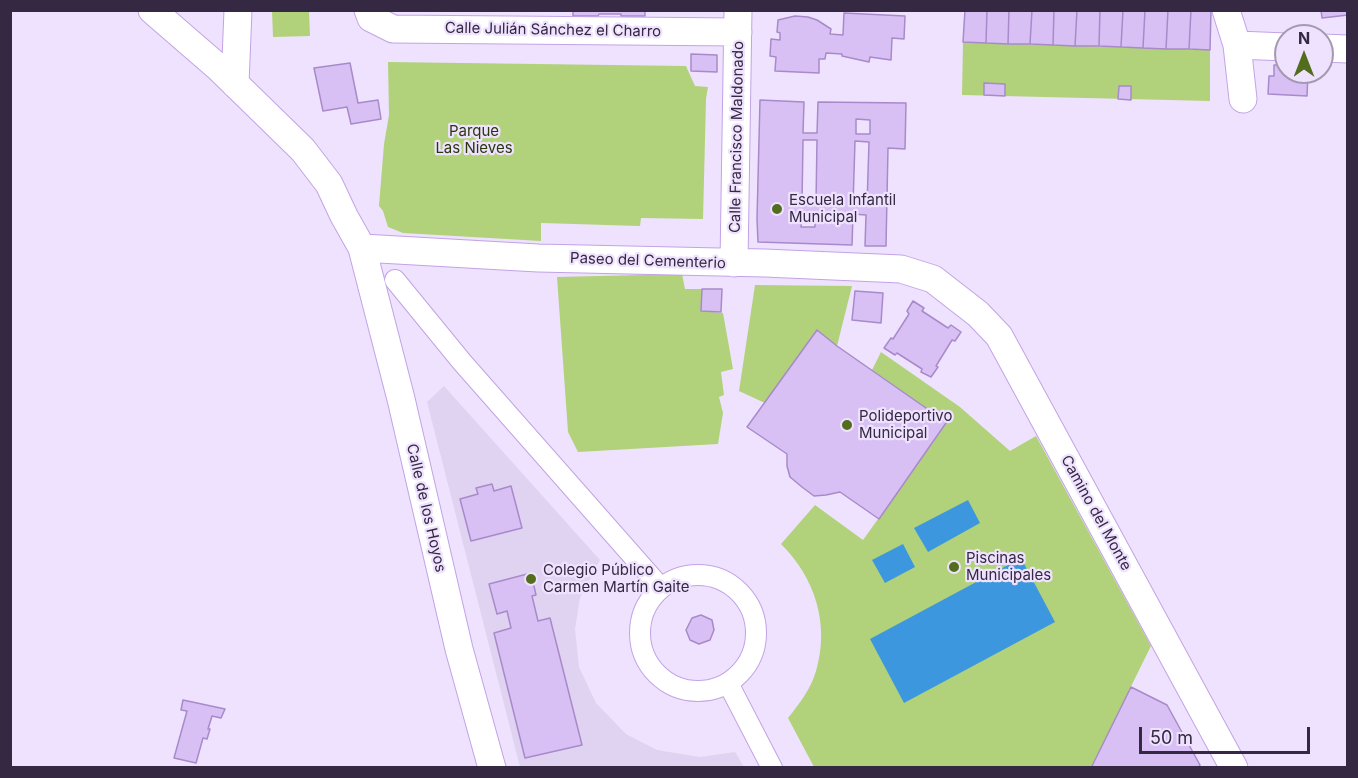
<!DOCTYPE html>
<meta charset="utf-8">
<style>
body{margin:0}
#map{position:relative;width:1358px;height:778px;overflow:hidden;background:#efe2fe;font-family:Inter,sans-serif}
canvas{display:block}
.frame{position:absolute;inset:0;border:12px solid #342842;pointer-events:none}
.north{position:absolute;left:1274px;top:24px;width:60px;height:60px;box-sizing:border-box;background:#efe2fe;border:2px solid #a498b3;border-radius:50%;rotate:0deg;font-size:16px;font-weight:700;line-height:24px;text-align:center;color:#342842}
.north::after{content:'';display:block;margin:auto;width:21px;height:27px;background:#536d1f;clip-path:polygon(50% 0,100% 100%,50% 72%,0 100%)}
.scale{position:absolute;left:1139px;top:727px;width:171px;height:27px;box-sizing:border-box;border:3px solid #342842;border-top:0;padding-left:8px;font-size:18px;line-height:21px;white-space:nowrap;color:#342842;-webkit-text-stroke:4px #efe2fe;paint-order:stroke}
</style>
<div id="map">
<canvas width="1358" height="778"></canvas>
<div class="frame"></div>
<div class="north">N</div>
<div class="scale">50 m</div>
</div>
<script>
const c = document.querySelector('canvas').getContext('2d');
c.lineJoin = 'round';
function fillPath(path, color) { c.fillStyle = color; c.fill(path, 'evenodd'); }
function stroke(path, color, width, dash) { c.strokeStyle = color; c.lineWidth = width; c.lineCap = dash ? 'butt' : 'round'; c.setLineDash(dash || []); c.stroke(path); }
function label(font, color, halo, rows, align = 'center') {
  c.font = font + ' Inter,sans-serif'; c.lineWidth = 4.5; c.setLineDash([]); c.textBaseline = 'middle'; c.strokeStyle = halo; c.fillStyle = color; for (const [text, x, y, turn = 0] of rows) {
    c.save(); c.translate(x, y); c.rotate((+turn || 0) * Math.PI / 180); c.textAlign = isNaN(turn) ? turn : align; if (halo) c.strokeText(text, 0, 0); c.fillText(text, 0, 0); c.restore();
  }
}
const built = new Path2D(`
 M444 386 600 560 580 598 575 629 579 667 596 703 626 734 657 750 700 757 735 752 744 767H520L427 402Z`);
const green = new Path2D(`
 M272 11H309L310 36 273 37Z
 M963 42 1210 50V101L962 95Z
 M388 62 686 66 695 86 708 87 706 99 703 219 641 218 640 226 541 223V241L403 233 388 227 383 211 379 206 384 144 389 115Z
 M682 274 685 289H702L701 311 723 313 733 369 721 372 724 395 719 397 723 413 718 444 578 452 568 432 557 277Z
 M755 285 852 286 837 346 817 330 765 403 739 391Z
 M881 352 960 407 1010 451 1036 436 1151 646 1091 767H814L788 718C799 704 811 689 816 671 830 624 815 578 781 544L815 505 863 540 946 424V422L872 370Z`);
const water = new Path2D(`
 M968 500 980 523 928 552 914 528Z
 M903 544 915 567 885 583 872 560Z
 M1021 558 1055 622 904 703 870 639Z`);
const building = new Path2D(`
 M573 10H645V16H621V14H599L598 16H573Z
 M965 10H987L986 43 963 42Z
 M987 10H1009L1008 44 986 43Z
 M1009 10H1032L1030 44H1008Z
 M1032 10H1054L1053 45 1030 44Z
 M1054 10H1077L1075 46 1053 45Z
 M1077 10H1100L1099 46H1075Z
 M1100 10H1123L1121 47 1099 46Z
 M1123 10H1145L1143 48 1121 47Z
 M1145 10H1168L1166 49 1143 48Z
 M1168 10H1191L1189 49H1166Z
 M1191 10H1211L1210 50 1189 49Z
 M1321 10H1348V15L1322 18Z
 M844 13 905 16 904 39 892 38 891 60 870 57 869 62 842 56V54L826 53 825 59H819V73L775 71 776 57 770 56 771 39 780 40V33L777 32 778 20 795 16 808 17 817 20 831 29 830 34 843 35Z
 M691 54 717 55V72L691 71Z
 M350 63 358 103 378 100 381 119 351 124 347 107 323 111 314 68Z
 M1274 65H1286V72H1308L1307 96 1268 94 1269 76H1274Z
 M984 83 1005 84V96L984 95Z
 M1119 86H1131V100L1118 99Z
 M760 100 804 102 803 133H817L818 102 906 103 905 149 888 148 886 246H865L866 215 853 214 852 245 758 242 757 219ZM856 119 870 120V134H856ZM803 140H817L816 203H802ZM855 141 869 142 867 205H853ZM802 213 815 214V227H801Z
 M702 289H722L721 312 701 311Z
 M855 291 883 293 881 323 852 320Z
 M913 301 924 308 922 311 948 328 951 325 961 332 955 341 952 340 936 366 938 367 931 377 921 372 922 369 897 353 895 355 884 348 891 338 893 339 909 314 907 311Z
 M817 330 837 346 946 422V423L879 519 840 492 826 495 814 496 802 487 790 477 787 466V454L747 427Z
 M492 484 494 491 511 486 522 528 471 541 460 499 478 494 476 488Z
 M531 573 536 595 532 596 538 621 550 618 582 745 525 758 494 633 511 628 507 611 497 614 489 584Z
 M701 615 712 620 714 630 710 640 699 644 690 640 686 630 692 618Z
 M1131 687 1167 705 1200 765 1198 768H1091Z
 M183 700 225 709 221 718 212 716 208 729H210L207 739 203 738 196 763 174 758 187 711 181 710Z`);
const pedestrian = new Path2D(`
 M395 280 462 362 661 588
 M640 633a58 58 0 1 1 116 0a58 58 0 1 1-116 0Z
 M728 683 772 768`);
const minor = new Path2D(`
 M152 10 219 68 303 150 329 184 344 216 362 248 401 399 459 649 492 768
 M368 10 371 18 393 29 738 32
 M1226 10 1237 45 1243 99
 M1237 45 1286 47
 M1322 48 1348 49
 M235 84 238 10
 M362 248 538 258 765 263 901 269 933 279 978 314 999 336 1234 768
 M734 263 738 10`);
const markers = [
 [777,209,6,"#536d1f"],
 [847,425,6,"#536d1f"],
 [954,567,6,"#536d1f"],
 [531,579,6,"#536d1f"]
];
const streetNames = [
 ["Calle Julián Sánchez el Charro",553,30,1],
 ["Calle Francisco Maldonado",737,137,-89],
 ["Paseo del Cementerio",648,261,2],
 ["Calle de los Hoyos",426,508,77],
 ["Camino del Monte",1096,513,61]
];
const parkNames = [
 ["Parque",474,131],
 ["Las Nieves",474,148]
];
const poiNames = [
 ["Escuela Infantil",789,200],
 ["Municipal",789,217],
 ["Polideportivo",859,416],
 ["Municipal",859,433],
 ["Piscinas",966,558],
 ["Municipales",966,575],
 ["Colegio Público",543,570],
 ["Carmen Martín Gaite",543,587]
];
fillPath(built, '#e0d3f1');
fillPath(green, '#b1d27a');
fillPath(water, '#3c97de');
fillPath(building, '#d8c0f5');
stroke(building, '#a88aca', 1.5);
stroke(pedestrian, '#c2a3e5', 22);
stroke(minor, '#c2a3e5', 29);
stroke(pedestrian, '#fff', 20);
stroke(minor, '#fff', 27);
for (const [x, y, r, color] of markers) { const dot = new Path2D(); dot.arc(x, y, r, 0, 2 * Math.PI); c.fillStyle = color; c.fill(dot); stroke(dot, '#efe2fe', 2); }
label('15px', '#342842', '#efe2fe', streetNames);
label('15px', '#29370d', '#efe2fe', parkNames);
label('15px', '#342842', '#efe2fe', poiNames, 'left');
</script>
